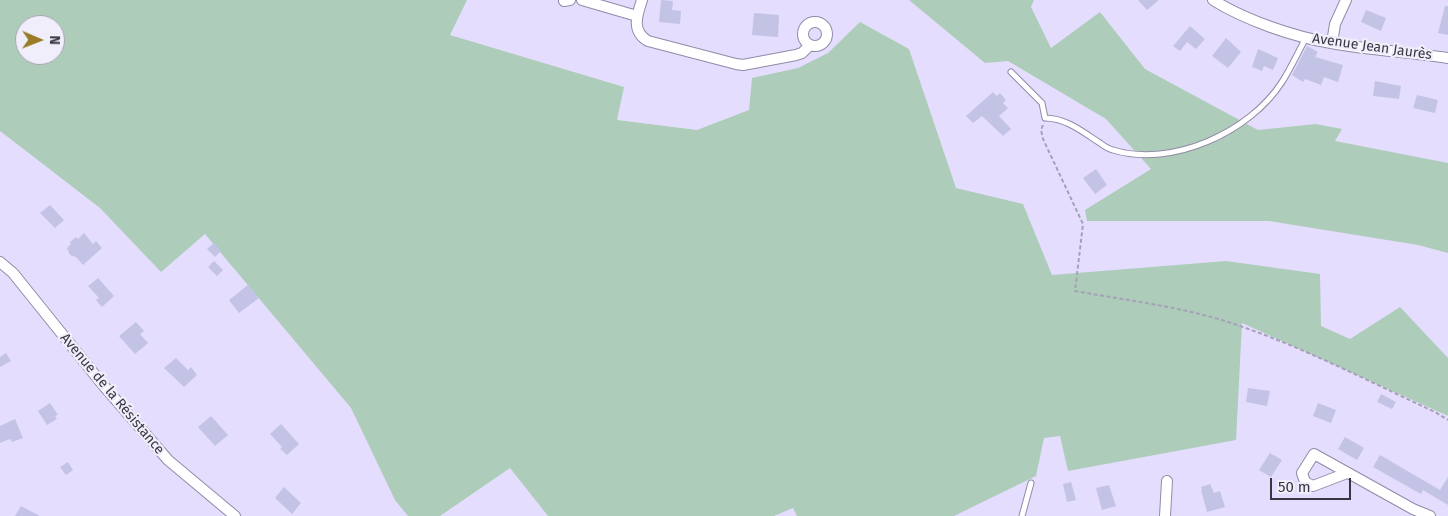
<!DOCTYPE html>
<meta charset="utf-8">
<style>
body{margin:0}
#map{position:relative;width:1448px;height:516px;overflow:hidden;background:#e5ddfd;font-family:"Fira Sans",sans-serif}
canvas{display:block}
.north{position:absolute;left:15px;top:15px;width:50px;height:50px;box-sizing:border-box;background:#f1eefb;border:1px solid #a7a4b1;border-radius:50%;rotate:91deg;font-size:14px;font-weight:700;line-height:20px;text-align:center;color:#393642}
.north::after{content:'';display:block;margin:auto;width:18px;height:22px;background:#997c25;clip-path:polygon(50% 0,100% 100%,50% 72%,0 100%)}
.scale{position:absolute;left:1270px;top:478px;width:81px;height:22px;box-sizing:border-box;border:2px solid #393642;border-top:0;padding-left:6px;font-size:15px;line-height:18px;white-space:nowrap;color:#393642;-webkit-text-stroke:4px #f1eefb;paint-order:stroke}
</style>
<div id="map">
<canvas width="1448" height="516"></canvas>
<div class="north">N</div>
<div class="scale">50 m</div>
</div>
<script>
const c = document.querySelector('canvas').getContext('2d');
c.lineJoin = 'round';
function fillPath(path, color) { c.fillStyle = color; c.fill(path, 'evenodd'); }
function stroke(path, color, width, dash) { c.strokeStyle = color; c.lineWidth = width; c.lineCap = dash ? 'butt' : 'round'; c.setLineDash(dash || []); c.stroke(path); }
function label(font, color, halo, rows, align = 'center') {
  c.font = font + ' "Fira Sans",sans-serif'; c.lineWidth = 4.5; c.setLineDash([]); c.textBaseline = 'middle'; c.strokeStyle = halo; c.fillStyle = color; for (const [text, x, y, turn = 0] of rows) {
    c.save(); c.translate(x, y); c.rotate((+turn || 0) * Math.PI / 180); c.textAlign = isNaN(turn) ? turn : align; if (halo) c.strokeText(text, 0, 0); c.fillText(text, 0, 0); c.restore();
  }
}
const green = new Path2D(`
 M0 0H467L450 35 624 87 617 120 697 130 749 110 752 78 798 68 828 53 860 22 909 49 956 188 1023 204 1052 275 1226 261 1320 274 1321 326 1350 339 1400 307 1448 358V416L1242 323 1236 440 1068 471 1060 436 1044 438 1036 476 954 516H797L793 508 774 516H548L510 468 440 516H408L395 500 351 408 205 234 161 272 100 208 0 131ZM25 25H55V55H25Z
 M909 0H1034L1031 7 1051 48 1100 12 1145 69 1258 130 1316 124 1342 129 1335 141 1448 163V253L1418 245 1269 221H1087L1085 210 1151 169 1106 119 1008 61 985 63Z`);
const building = new Path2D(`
 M661 0 673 1 672 10 681 11 680 24 659 22Z
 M1138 0H1159L1147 10Z
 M1445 6H1448V35L1438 33Z
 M1366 10 1386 18 1381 31 1361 22Z
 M754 13 779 15 778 37 752 35Z
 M1190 26 1205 39 1196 49 1187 42 1180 51 1173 46Z
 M1226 38 1241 52 1228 68 1212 56Z
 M1307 46 1318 52 1315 57 1343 65 1338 82 1324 77 1321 85 1305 79 1303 82 1292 75Z
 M1258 49 1278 58 1273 70 1264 66 1262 71 1252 67Z
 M1375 81 1401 86 1399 99 1373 96Z
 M993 92 997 96 1000 93 1006 100 1003 103 1008 108 999 116 1011 129 1003 136 982 116 973 123 966 116Z
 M1417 95 1438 100 1435 113 1413 108Z
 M1096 169 1107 185 1095 194 1083 178Z
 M50 205 64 220 55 228 40 213Z
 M84 233 93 244 96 241 102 248 83 265 76 257 70 255 67 248 71 244 70 242 76 237 78 239Z
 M214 243 221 251 215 257 207 249Z
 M214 261 223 270 217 276 208 267Z
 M98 278 114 296 102 307 96 300 99 298 88 286Z
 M248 285 259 298 239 313 229 300Z
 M136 322 144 331 140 334 148 343 135 354 119 336Z
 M6 353 11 361 0 367V357Z
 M176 358 188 370 191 367 197 375 184 387 164 368Z
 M1248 388 1270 391 1267 406 1246 402Z
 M1381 394 1396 402 1392 409 1377 402Z
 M50 403 58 415 55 416 57 419 47 425 38 411Z
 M1318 403 1336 410 1331 423 1313 416Z
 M211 416 228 435 215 446 198 427Z
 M15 419 23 438 12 442 10 439 0 443V426Z
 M281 424 299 444 287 455 280 449 282 447 270 434Z
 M1345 437 1364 448 1357 460 1338 449Z
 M1270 453 1282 460 1271 477 1259 470Z
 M1380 455 1440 490 1448 477V505L1423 490 1421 494 1373 467Z
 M68 462 73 470 66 475 60 467Z
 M1071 482 1076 500 1067 502 1063 484Z
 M1210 484 1214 493 1220 491 1225 507 1207 512 1201 490H1202L1201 487Z
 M1109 485 1116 506 1102 510 1096 488Z
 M284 487 301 503 292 514 275 498Z
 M21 506 40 516H15Z`);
const path = new Path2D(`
 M1043 125 1041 130 1043 139 1083 224 1075 291C1125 300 1176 306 1225 321 1297 344 1366 380 1435 412L1448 420`);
const service = new Path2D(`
 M1011 72 1042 103 1045 118C1066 118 1083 132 1100 143 1104 146 1108 149 1113 150 1172 168 1250 132 1282 82 1291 68 1298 52 1306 38
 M1022 516 1031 483`);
const minor = new Path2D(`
 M582 0 637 16
 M642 0C637 15 631 31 648 41L736 64 743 65 796 55 802 53 810 45
 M1213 0C1245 20 1294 37 1331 43 1369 50 1409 52 1448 58
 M564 1 570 0
 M803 34a12 12 0 1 1 24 0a12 12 0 1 1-24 0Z
 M1332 43 1335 24 1346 0
 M0 262 13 273 103 385 168 460 235 516
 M1347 473 1313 486 1305 482 1302 473 1314 454 1413 509 1430 516
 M1165 516 1167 481`);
const streetNames = [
 ["Avenue Jean Jaurès",1372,47,8],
 ["Avenue de la Résistance",112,394,50]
];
fillPath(green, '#adcdba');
fillPath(building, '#c3c3e5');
stroke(service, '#928aa8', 7);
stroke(minor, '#928aa8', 12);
stroke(path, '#a6a0b9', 2, [4, 2.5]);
stroke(service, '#fff', 5);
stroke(minor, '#fff', 10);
label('14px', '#393642', '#f1eefb', streetNames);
</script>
